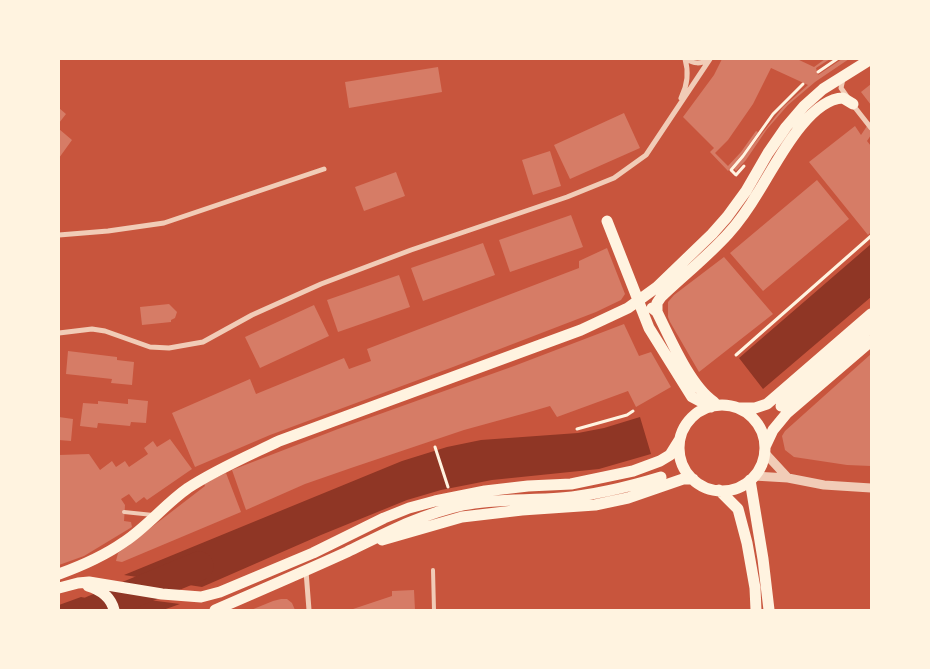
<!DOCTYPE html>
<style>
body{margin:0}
#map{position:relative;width:930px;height:669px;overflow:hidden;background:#c8553d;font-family:Ubuntu,sans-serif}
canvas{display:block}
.frame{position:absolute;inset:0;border:60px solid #fff3e0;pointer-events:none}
</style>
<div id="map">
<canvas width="930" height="669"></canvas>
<div class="frame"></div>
</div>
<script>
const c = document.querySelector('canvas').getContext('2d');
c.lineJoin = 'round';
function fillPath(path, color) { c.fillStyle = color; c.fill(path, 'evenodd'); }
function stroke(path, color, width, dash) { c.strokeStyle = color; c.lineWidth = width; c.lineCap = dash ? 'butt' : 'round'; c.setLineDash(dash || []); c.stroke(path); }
const water = new Path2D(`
 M871 244V297L763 389 739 358Z
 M640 417 651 454 599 469 492 480 441 490 407 500 321 535 202 587 124 575 402 461 447 447 481 440 578 433 604 428Z
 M118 596 180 604 163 610H125Z
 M81 597C92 599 96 601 102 610H59V605Z`);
const river = new Path2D(`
 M93 610 199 566`);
const building = new Path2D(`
 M722 59H797L814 67 825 59H830L816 68 818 75 842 59H849L815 82 788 105 767 129 746 160 736 171 734 169 783 107 808 85 771 68 753 104 728 140 715 153 728 166 741 152 756 131 758 132 744 152 728 171 710 152 714 148 683 117 714 75Z
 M438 67 442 92 349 108 345 82Z
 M871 84V105L861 92Z
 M59 108 66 114 59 123Z
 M624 113 640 148 570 179 554 145Z
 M871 120V135L867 141 871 146V232L868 235 809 162 855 126 861 135Z
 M59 129 72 140 59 158Z
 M550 151 561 186 533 195 522 160Z
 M396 172 405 196 364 211 355 187Z
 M817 180 849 219 763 291 730 253Z
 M571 215 583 247 510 272 499 240Z
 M483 243 495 275 423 301 411 268Z
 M607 248 625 294 621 300 596 312 453 367 270 435 195 467 172 413 250 379 256 394 344 358 349 369 371 361 367 349 579 268V261Z
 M724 257 773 314 699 372 670 322 668 317V302L674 295Z
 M399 275 410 307 338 332 327 300Z
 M169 304 177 312 175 318 171 320V322L142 325 140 307Z
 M314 305 329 336 260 368 245 337Z
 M624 324 639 356 651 352 671 387 636 407 628 391 557 417 550 406 533 411 464 430 351 468 305 484 246 510 232 470 338 429 514 366Z
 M68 351 117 357V360L134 362 132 385 111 383 112 379 66 374Z
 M871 354V466L847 465 794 457 785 450 782 436 785 431Z
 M128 399 148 401 146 423 131 422 130 426 98 423 97 428 80 426 83 403 98 404V401L128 404Z
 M59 417 73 419 71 441 59 440Z
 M170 439 192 469 147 500 144 497 136 503 129 494 121 499 125 505 124 521 131 522 132 527 84 556 59 565V455L89 454 100 470 112 461 116 467 125 461 129 467 148 454 144 448 153 441 157 447Z
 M226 473 241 512 122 562 116 561 118 553 205 486 204 483Z
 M414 590 415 610H350L392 596V591Z
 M281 599H287L292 603 295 610H251L273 601Z`);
const path = new Path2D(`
 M818 72 837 59
 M744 166 736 175 731 170 743 156 773 114 803 84
 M736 355 871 236
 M577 429 627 415 633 411
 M435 447 448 487`);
const service = new Path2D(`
 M124 512 153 515
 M433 570 434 610`);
const minor = new Path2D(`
 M686 59C694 64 700 64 709 60
 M843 79 841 88 848 98
 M681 98C687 86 689 72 685 59
 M853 105 871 128
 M59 235 108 231 164 223 324 169
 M59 333 92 329 105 331 150 347 169 348 203 342 252 315 321 284 411 250 567 197 614 178 646 155 710 59
 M306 571 309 610`);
const tertiary = new Path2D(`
 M764 452 788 478
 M754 476 788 478 824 485 871 488`);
const primary = new Path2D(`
 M607 221 649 328 692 397 711 407
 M652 308 657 312C670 338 690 386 714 402
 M657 312V303L661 297C683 276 707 257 728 234 740 221 750 206 759 191 776 164 808 99 843 98L853 104
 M679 448a43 43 0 1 1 86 0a43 43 0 1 1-86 0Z
 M781 406 871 327
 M740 408H755L767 404 871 314
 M765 447 773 430 787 413 871 341
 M750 480 763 559 769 610
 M719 490 738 509 747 543 755 588 756 610
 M382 540 462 517 522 510 595 505 628 498 683 479H693
 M59 574C81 566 104 556 124 542 147 527 165 504 188 488 217 469 248 456 279 441L581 330 628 308 657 287 712 234 727 217 746 191 768 153 786 127 804 106 823 89 871 59
 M88 586C101 590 111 597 114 610
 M59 588 78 583 89 582 162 594 201 597 220 592 313 553 384 518 409 508 435 501 485 491 528 486 571 484 633 471 660 461 670 455 680 439
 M215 610C259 591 303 572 347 552 386 533 419 515 463 505 495 498 528 501 561 498 595 495 628 487 661 477`);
fillPath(water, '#8f3625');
stroke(river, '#8f3625', 29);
fillPath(building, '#d67c66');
stroke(path, '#fff3e0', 3);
stroke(service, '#f1ccb7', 4);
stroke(minor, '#f1ccb7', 5);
stroke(tertiary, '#f1ccb7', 9);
stroke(primary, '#fff3e0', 11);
</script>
